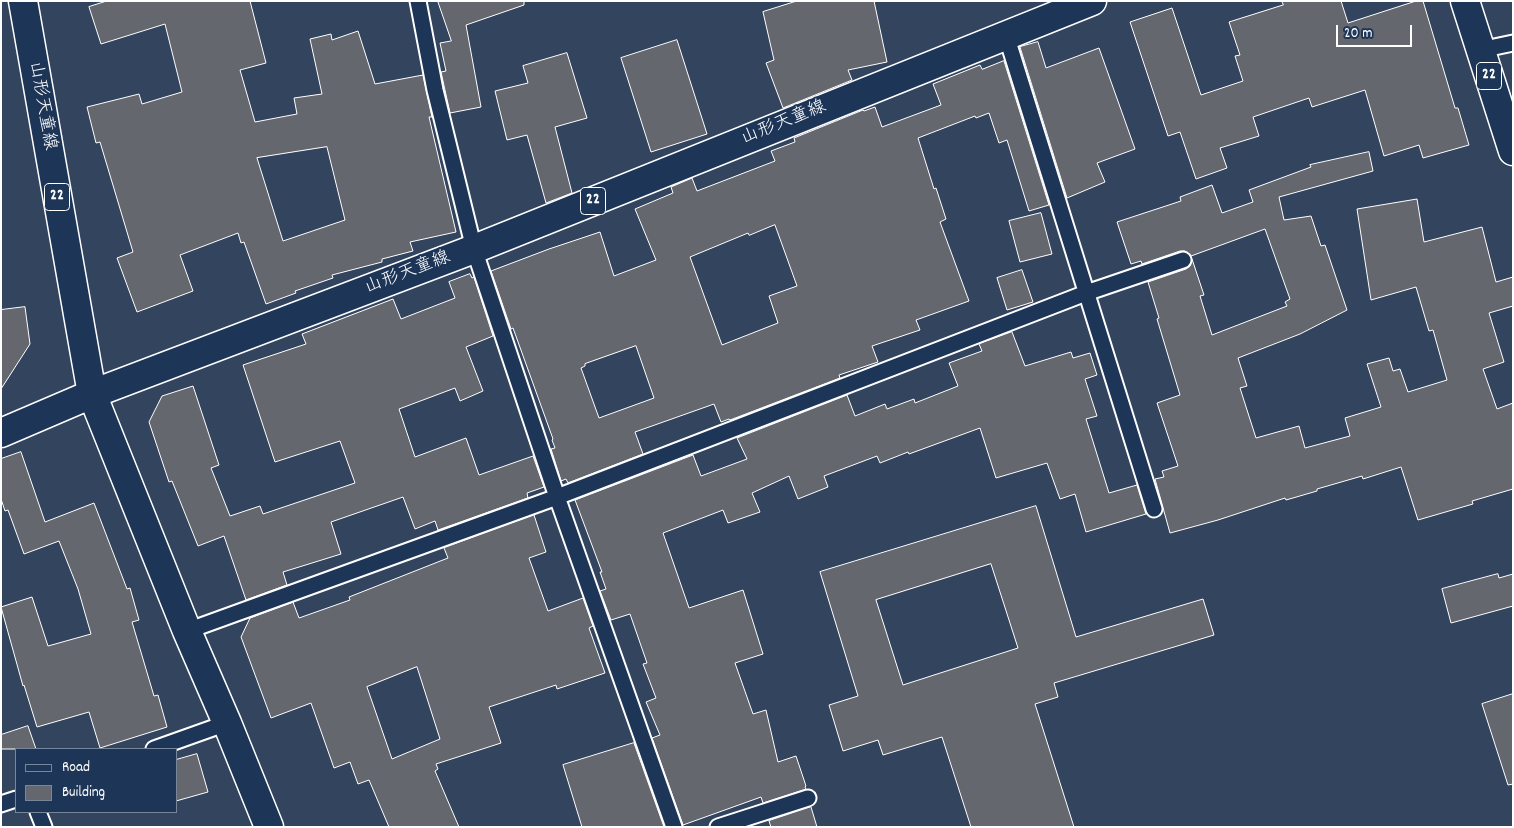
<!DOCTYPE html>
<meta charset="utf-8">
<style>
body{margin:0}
#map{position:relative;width:1514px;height:828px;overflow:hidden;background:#33445e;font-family:Dekko,sans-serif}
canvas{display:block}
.frame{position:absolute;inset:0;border:2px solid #fff;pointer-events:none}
.legend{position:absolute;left:15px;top:748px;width:162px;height:65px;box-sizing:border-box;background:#1d3557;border:1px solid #77869a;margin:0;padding:6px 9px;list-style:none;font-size:15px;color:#fff}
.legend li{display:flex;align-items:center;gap:10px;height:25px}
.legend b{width:25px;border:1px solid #77869a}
.scale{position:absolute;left:1336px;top:25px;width:76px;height:22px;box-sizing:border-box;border:2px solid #fff;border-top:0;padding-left:6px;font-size:15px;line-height:18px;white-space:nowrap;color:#fff;-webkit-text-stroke:4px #1d3557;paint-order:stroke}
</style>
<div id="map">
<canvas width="1514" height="828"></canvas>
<div class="frame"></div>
<ul class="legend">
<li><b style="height:6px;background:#1d3557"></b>Road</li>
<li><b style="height:14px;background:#65676f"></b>Building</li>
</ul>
<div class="scale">20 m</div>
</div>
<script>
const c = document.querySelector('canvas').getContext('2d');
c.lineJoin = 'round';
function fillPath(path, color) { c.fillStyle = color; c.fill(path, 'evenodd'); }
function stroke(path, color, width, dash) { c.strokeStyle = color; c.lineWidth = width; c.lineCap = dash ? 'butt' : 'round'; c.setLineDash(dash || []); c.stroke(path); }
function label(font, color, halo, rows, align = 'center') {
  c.font = font + ' Dekko,"Klee One",sans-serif'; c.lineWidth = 4; c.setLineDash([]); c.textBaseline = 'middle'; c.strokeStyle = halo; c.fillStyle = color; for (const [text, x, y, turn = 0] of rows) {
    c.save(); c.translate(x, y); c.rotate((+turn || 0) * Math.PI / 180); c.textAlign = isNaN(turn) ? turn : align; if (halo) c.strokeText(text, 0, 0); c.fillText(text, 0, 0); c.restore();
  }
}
const building = new Path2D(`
 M107 1H250L266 63 240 70 255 122 297 114 294 98 322 94 310 39 331 34 332 40 358 31 375 84 423 75 432 117H429L456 232 410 242 413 251 382 259V262L332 275 333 278 295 291 296 293 266 304 244 242 241 243 238 233 180 255 193 291 137 312 117 258 133 252 100 142 96 143 87 107 139 94 142 104 182 92 165 24 101 44 89 7ZM327 147 345 220 283 241 257 158Z
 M438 1H524V5L466 25 481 107 450 113 441 72 446 71 440 43 451 41Z
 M797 1H874L887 62 848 70 852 80 783 108 766 63 774 60 763 12Z
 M1282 1H1341L1348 23 1416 1H1423L1455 108H1458L1469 145 1423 158 1419 145 1384 156 1365 90 1312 107 1309 98 1253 117 1259 136 1220 148 1227 168 1196 179 1180 132 1168 136 1130 22 1172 8 1201 95 1243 81 1235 56 1240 55 1229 22 1283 5Z
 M677 40 707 134 651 152 621 58Z
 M1038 42 1046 68 1099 48 1135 149 1097 163 1105 182 1067 198 1020 47Z
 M567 53 587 118 555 127 572 193 546 203 527 135 507 140 495 91 528 83 523 66Z
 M1004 61 1049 205 1029 211 1007 140 999 143 989 113 976 118 975 116 918 138 934 189 936 188 946 219 940 222 969 301 916 320 920 330 872 346 878 362 839 375 840 378 730 420 729 419 721 422 714 404 635 432 643 454 568 483 566 479 561 481 551 449 555 448 552 440 553 439 513 328 511 329 491 271 549 249 600 232 614 276 656 260 635 209 673 193 671 187 692 178 697 191 775 161 771 151 795 142 794 138 863 110 864 111 875 107 882 127 941 105 933 84 980 65 982 69ZM775 225 797 286 769 296 778 323 722 345 690 257 748 233 749 235ZM636 346 654 398 599 418 581 368 585 366V364Z
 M1369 152 1373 171 1279 197 1284 220 1311 216 1321 246 1325 245 1347 310 1300 334 1238 358 1247 386 1240 388 1256 438 1299 426 1305 448 1350 436 1345 418 1381 407 1367 364 1389 358 1393 371 1400 369 1408 392 1447 380 1433 330 1429 331 1416 287 1371 300 1357 209 1417 199 1424 242 1482 227 1496 282 1513 277V306L1489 313 1504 362 1483 369 1497 409 1513 403V489L1472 501 1473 504 1418 520 1401 467 1363 479 1362 476 1317 489V491L1286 500 1285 498 1218 520 1170 533 1155 479 1164 477 1162 471 1178 466 1157 403 1180 395 1157 319 1159 318 1148 282 1186 269 1190 266 1192 259 1204 295 1200 296 1212 335 1287 306 1285 302 1290 299 1265 229 1191 256 1185 251H1180L1142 264 1141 261 1131 264 1117 222 1181 201 1180 197 1212 185 1222 213 1253 202 1249 190 1311 167 1310 165Z
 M1041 213 1052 254 1020 262 1009 221Z
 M1022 270 1033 302 1007 310 997 278Z
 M470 274 472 278 474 277 493 336 466 347 483 391 460 401 455 388 399 409 415 457 466 438 479 475 533 456 544 487 527 493 528 498 438 530 435 521 415 529 403 497 331 522 341 554 283 572 287 585 246 600 224 536 198 546 172 481 169 482 149 422 162 396 193 386 219 465 211 468 230 516 260 506 263 514 355 483 340 441 275 462 243 365 306 344 302 334 393 299 401 319 455 298 449 282Z
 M25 307 30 344 1 389V310Z
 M1012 332 1025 366 1071 352 1073 358 1090 353 1097 375 1085 379 1097 416 1086 419 1109 493 1137 485 1146 514 1086 532 1075 494 1060 499 1047 463 996 478 980 428 909 454 908 452 880 463 877 456 824 476 828 487 798 499 789 476 752 493 760 512 728 523 723 510 663 533 689 608 743 590 763 654 735 663 753 714 766 710 778 762 796 756 806 786 805 787 806 789 763 803 761 797 683 825 652 738 660 735 646 702 656 698 643 664 647 663 630 614 611 620 600 591 606 589 600 572H602L575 500 693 455 701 476 747 459 737 438 847 395 855 416 885 404 887 409 914 399 915 403 958 386 949 363 982 351 979 344Z
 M21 452 45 522 94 503 127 589 130 588 139 620 132 622 154 696 158 695 167 727 100 748 89 712 37 727 24 685 23 686 1 607 32 597 48 646 91 634 78 589 59 541 24 554 8 510 5 511 1 499V459Z
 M1036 506 1076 637 1203 599 1214 635 1054 683 1058 697 1035 704 1074 827H971L942 737 883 755 878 740 843 751 829 705 858 696 820 572ZM991 564 1018 648 903 685 876 600Z
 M534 515 546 552 529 558 548 611 583 598 593 626 589 628 605 673 557 689 556 685 489 707 501 743 436 764 438 769 435 771 459 827H389L369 780 358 784 350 762 334 768 311 703 271 718 241 637 250 618 293 602 299 618 350 600 349 597 448 558 444 548ZM417 667 440 739 392 759 367 687Z
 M1498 574 1499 578 1513 574V606L1451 623 1442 589Z
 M1513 694V784L1508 785 1482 704Z
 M28 726 36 749H1V735Z
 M634 743 664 827H582L563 765Z
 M197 754 208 792 176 801V760Z
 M811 807 817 827H771L769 821Z`);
const service = new Path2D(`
 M418 1 435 90 474 249 557 497 674 827
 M1006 35 1154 509
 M1480 50 1513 43
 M187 631 557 497 1086 293 1183 260
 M154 749 227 723
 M1 804 16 799
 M38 812 44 827
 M718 827 808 798`);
const tertiary = new Path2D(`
 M1 433 92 394 187 631 227 723 269 827`);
const primary = new Path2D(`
 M23 1 92 394 474 249 1092 1
 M1465 1 1513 151`);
const shields = [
 [1489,76,25],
 [57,197,25],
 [593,201,25]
];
const shieldNames = [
 ["22",1489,76],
 ["22",57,197],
 ["22",593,201]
];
const streetNames = [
 ["山形天童線",41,106,80],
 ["山形天童線",784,124,-22],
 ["山形天童線",408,274,-21]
];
fillPath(building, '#65676f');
stroke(building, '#fff', 1);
stroke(service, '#fff', 19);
stroke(tertiary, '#fff', 31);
stroke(primary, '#fff', 31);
stroke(service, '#1d3557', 15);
stroke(tertiary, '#1d3557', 28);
stroke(primary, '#1d3557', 28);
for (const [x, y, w] of shields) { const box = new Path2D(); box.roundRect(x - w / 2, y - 13.5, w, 27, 4); c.fillStyle = '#1d3557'; c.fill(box); stroke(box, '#fff', 1); }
label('bold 16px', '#fff', null, shieldNames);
label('18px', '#fff', '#1d3557', streetNames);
</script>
